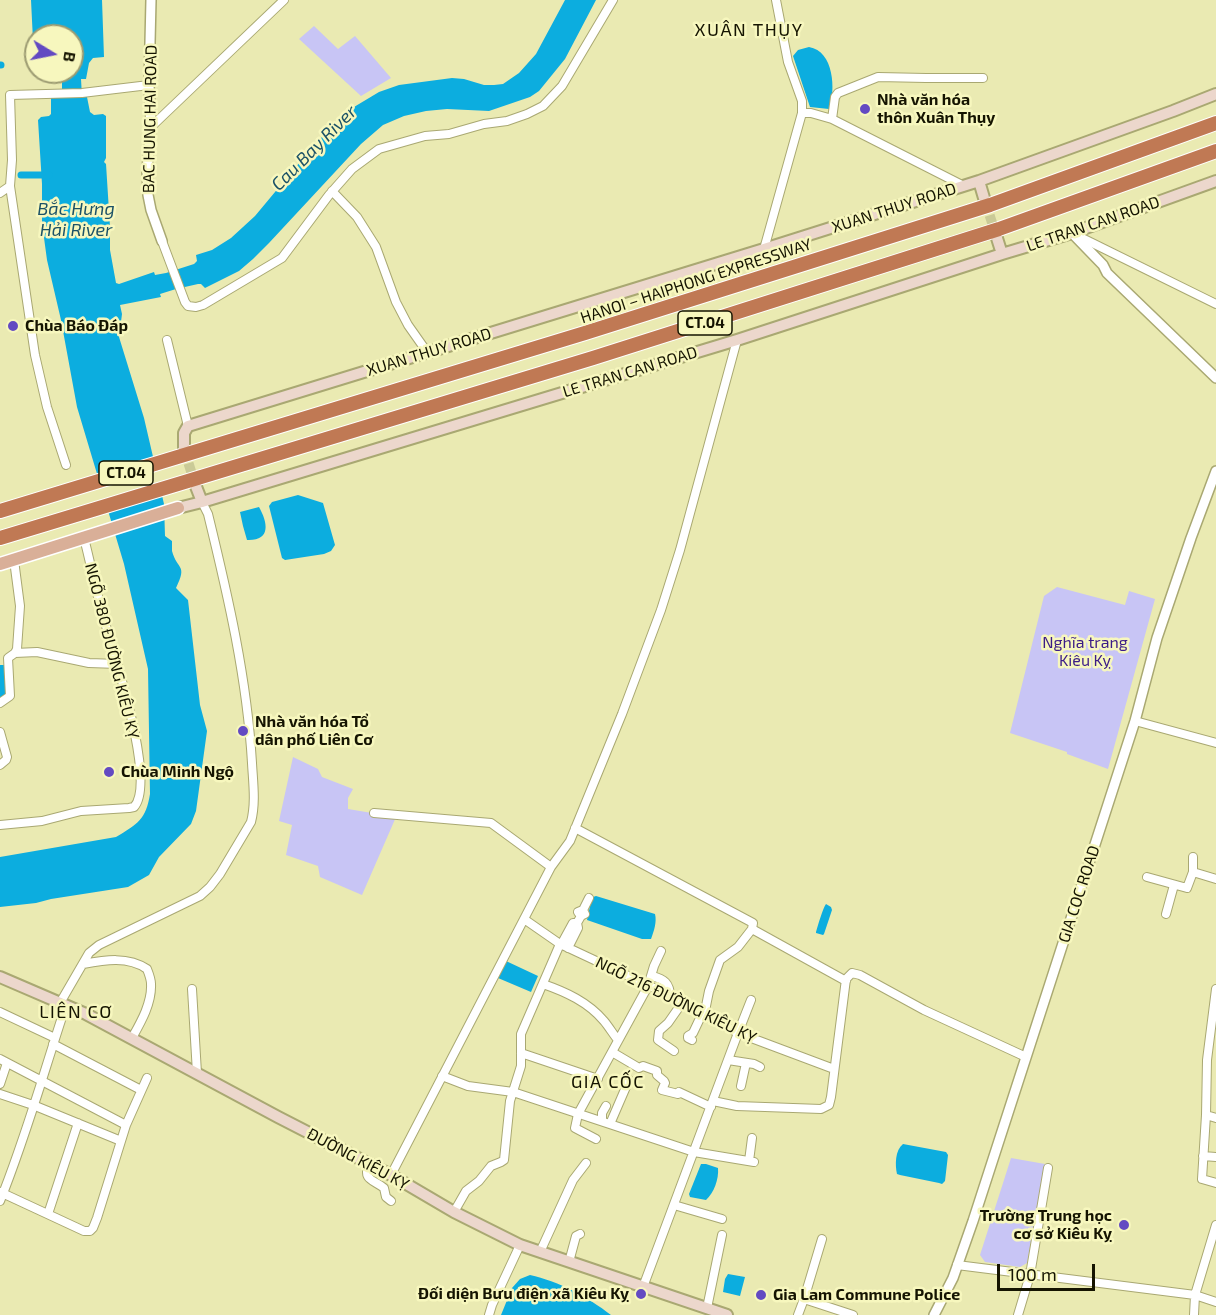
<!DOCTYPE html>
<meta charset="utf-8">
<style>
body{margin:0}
#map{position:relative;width:1216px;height:1315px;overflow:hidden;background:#eaeab2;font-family:"Exo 2",sans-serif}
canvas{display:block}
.north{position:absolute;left:24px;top:24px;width:60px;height:60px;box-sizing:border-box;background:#f7f7be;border:2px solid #9d9c72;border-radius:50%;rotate:100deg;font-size:16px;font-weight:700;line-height:24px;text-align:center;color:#151401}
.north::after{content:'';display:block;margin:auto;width:21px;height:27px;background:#634ac2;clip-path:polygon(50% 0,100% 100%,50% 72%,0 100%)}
.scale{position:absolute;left:997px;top:1264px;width:98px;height:27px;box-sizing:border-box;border:3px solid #151401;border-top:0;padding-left:8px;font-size:18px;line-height:21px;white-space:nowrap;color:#151401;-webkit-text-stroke:4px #f7f7be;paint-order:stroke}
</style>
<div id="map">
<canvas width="1216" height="1315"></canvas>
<div class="north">B</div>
<div class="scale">100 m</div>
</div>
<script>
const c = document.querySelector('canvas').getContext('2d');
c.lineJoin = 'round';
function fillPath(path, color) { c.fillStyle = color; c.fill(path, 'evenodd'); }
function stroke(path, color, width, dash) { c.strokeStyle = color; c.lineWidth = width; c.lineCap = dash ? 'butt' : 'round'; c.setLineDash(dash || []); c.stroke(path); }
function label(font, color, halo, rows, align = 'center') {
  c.font = font + ' "Exo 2",sans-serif'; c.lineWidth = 5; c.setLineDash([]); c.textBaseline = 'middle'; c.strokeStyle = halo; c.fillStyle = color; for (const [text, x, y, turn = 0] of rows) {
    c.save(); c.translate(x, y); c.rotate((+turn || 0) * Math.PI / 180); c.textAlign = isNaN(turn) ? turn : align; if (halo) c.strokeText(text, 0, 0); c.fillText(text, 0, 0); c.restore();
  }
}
const green = new Path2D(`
 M314 26 338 49 355 36 391 78 361 96 299 39Z
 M1057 587 1125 605 1129 591 1155 599 1108 769 1067 754V752L1010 733 1044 596Z
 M293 757 318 769 322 777 353 789 348 798V809L396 817 362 895 320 877 318 866 286 855 292 825 279 821Z
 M1011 1158 1045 1164 1027 1263 1020 1267 985 1262 980 1255Z`);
const water = new Path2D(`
 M31 0H102L104 57 93 58 89 63 86 79H81L82 96 87 97 90 112 94 115 103 114 106 116V158L104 162 106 164 110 227 108 231 110 235V250L116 283 119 284 154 272 155 275 166 273 194 264 197 261 196 255 212 250 231 238 255 216 315 144 349 110 379 92 399 85 452 78 464 79 484 85H494L503 84 519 73 536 54 565 0H596L565 59 539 91 530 97 489 111 447 109 426 111 404 116 383 125 361 144 269 243 253 259 239 271 205 288 201 284H198L176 289 160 294 161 297 120 305 122 314 119 337 144 418 164 504 165 536 172 541C172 544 172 548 172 551 177 570 188 564 176 588L188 600 200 705 207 731 196 811 191 824 159 857 149 875 128 887 51 899 36 903 0 907V857L116 837C138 824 146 819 150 794L148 669 124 564 77 407 61 320 47 260 42 223V184L38 120 41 117 49 116 51 114V98L62 97V82L54 81 51 72H72V36H36V61H34Z
 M809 47C834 51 836 90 829 109L810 107 793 56 798 50Z
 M298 495 323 503 335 545 331 551 324 554 285 560 282 558 269 506 272 502Z
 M259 507C268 523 271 541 247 540L243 526 240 512Z
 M0 665H6L9 695 0 701Z
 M596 896 655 914C657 922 654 931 651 939H642L587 920 590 906 593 897Z
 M826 904 831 907 832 910 824 934 823 935 816 933V932C818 925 823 908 826 904Z
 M506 961 538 976 531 992 498 978Z
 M903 1144 946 1152 948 1155 945 1181 942 1184 939 1183 900 1175 897 1174C895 1165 895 1150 903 1144Z
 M701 1164H706L718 1168C719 1179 714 1193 706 1200L690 1197 689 1194Z
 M728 1274 745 1277 740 1296 723 1292 725 1279Z
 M530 1275C558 1281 588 1297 611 1315H501L512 1288 520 1279Z`);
const pier = new Path2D(`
 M157 464 163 488 104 507 97 482Z`);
const canal = new Path2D(`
 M0 65H1
 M21 175H49`);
const secondaryTunnel = new Path2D(`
 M985 201 996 235
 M184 449 195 484`);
const minor = new Path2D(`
 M776 0 788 62 802 101V113H811L832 119 964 186
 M832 119 835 97 838 93 878 77 926 78H983
 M151 127 284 0
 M10 186 35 355 47 407 66 465
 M332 191 357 217 376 247 396 302 408 325 427 352
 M0 193 10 186 12 160 10 95 82 93 149 85
 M1076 235 1216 304
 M162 241 185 302 188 306 196 307 203 305 282 258 329 195 352 169 379 149 425 136 449 134 484 124 507 121 527 114 543 106 562 86 613 0
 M764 249 802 113
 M167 340 188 426
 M15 653 37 652 89 663 118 664
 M0 703 10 696 8 658 15 653 17 649 20 606 14 560
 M1135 721 1216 743
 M0 732 7 757 6 760 0 765
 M374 813 491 823 551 867
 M0 825 42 821 81 811 129 808 134 807C157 782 113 652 104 619 96 592 91 565 84 538
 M575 828 753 923 752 929 738 947 720 960 709 991 704 1016
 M1193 872V857
 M1147 877 1187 888 1193 872 1216 879
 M583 910 589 898
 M1166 914 1174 885
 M524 919 560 944 654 988 738 1033 834 1069
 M752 929 846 981
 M561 945 573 923H577L581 916 585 914 583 910 578 912 581 916
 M568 948 578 928 577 923
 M83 964C105 960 128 956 147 969 149 974 151 979 151 984 152 1003 141 1022 132 1038
 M652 976C664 979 670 983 670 997
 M543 984C566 992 588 1002 604 1021 609 1027 613 1034 618 1040
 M192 989 197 1073
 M1216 989 1207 1060 1206 1115 1202 1179 1216 1183
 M60 1003 89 953 99 945 200 896 210 887 220 874 251 822C256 803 253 782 252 763 247 678 228 596 208 514L202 502
 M0 1012 55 1038
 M692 1040 688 1038V1036L693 1033 702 1014
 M53 1044 141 1090
 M674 1051 658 1040 659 1031 668 1023 682 1003
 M612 1052 639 1068 643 1066 657 1071V1075L664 1081 665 1083 662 1090 678 1094 679 1092 711 1107
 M521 1053 598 1079
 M0 1059 126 1125 97 1218 93 1228 90 1231H84L0 1192
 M728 1060 754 1064 760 1067
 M442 1076 468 1086 513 1092 694 1152 754 1162
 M0 1084 7 1063
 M741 1086 746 1063
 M0 1094 33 1105 121 1141
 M713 1101 737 1106 821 1109 829 1105 831 1097 846 979 852 973 860 975 924 1010 1026 1057
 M1206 1115 1216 1118
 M602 1121V1113L606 1106
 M610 1124 629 1080
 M126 1125 147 1078
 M596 1139 575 1128 578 1114 648 986 654 966 661 951
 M1203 1156 1216 1157
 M749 1161 752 1138
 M369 1164C362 1180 374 1180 384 1188L386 1197 391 1201
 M391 1175 551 867 570 841 622 714 661 610 680 550 737 340
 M0 1201C26 1137 44 1071 66 1005
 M674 1205 722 1219
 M454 1212 466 1191 479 1181 491 1166 501 1162 504 1160 510 1101 521 1066V1034L560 944
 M48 1214 78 1123
 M1216 1225 1195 1295 1216 1302
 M540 1252 573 1180 586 1163
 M569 1262 576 1236 580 1234
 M957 1265 1195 1295 1194 1315
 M643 1287 738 1033 751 1000
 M804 1299 822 1239
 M707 1308 722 1235
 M489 1315 492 1305 520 1245
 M798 1315 804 1299 853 1315
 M1018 1315 1030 1275 1048 1168`);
const tertiary = new Path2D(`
 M151 0 149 85 151 127 147 170 148 195 151 210 162 241
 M1072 233 1103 265 1107 273 1216 378
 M934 1315 953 1278 973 1221 1135 721 1157 638 1191 538 1216 471`);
const secondary = new Path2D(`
 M979 181 984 198
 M996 235 1002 254
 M184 449V433L188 426 764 249 979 181 1173 111 1216 94
 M195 484 202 502
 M178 508 202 502 737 340 1002 254 1072 233 1216 181
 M0 977 86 1014 278 1117 391 1175 454 1212 520 1245 727 1315`);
const primary = new Path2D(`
 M0 564 178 508`);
const motorway = new Path2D(`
 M0 511 585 333 990 205 1216 123
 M0 538 593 358 999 229 1216 151`);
const markers = [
 [865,109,6,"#634ac2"],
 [13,326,6,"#634ac2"],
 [243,731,6,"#634ac2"],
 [109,772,6,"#634ac2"],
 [1124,1225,6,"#634ac2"],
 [641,1294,6,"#634ac2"],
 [761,1295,6,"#634ac2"]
];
const shields = [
 [705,323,54],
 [126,473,54]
];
const shieldNames = [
 ["CT.04",705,323],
 ["CT.04",126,473]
];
const poiNames = [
 ["Nhà văn hóa",877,100],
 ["thôn Xuân Thụy",877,118],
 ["Chùa Báo Đáp",25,326],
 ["Nhà văn hóa Tổ",255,722],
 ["dân phố Liên Cơ",255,740],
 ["Chùa Minh Ngộ",121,772],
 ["Trường Trung học",1112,1216,"right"],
 ["cơ sở Kiêu Kỵ",1112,1234,"right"],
 ["Đối diện Bưu điện xã Kiêu Kỵ",629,1294,"right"],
 ["Gia Lam Commune Police",773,1295]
];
const streetNames = [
 ["BAC HUNG HAI ROAD",150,119,-89],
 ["XUAN THUY ROAD",894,208,-18],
 ["LE TRAN CAN ROAD",1093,224,-19],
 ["HANOI – HAIPHONG EXPRESSWAY",696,281,-18],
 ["XUAN THUY ROAD",429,352,-17],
 ["LE TRAN CAN ROAD",630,372,-17],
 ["NGÕ 380 ĐƯỜNG KIÊU KỴ",112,651,76],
 ["GIA COC ROAD",1079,894,-72],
 ["NGÕ 216 ĐƯỜNG KIÊU KỴ",676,1000,26],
 ["ĐƯỜNG KIÊU KỴ",358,1159,28]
];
const parkNames = [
 ["Nghĩa trang",1085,643],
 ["Kiêu Kỵ",1085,661]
];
const neighbourhoodNames = [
 ["XUÂN THỤY",749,30],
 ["LIÊN CƠ",76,1012],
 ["GIA CỐC",608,1082]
];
const waterNames = [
 ["Cau Bay River",314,148,-45],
 ["Bắc Hưng",76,209],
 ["Hải River",76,230]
];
fillPath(green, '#c8c5f5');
fillPath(water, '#0caddf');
fillPath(pier, '#eaeab2');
stroke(canal, '#0caddf', 7);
stroke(secondaryTunnel, '#caca97', 10, [10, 5]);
stroke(minor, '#a9a872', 10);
stroke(tertiary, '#a9a872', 12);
stroke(secondary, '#a9a872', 14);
stroke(primary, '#fff', 15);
stroke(motorway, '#fff', 16);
stroke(minor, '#fff', 8);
stroke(tertiary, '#fff', 9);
stroke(secondary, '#ecd7cc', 10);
stroke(primary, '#d9af98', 12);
stroke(motorway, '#c07954', 14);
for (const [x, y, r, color] of markers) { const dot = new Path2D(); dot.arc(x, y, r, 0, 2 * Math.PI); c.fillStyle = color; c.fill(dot); stroke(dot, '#f7f7be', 2); }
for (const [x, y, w] of shields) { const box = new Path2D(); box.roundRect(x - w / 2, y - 12, w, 24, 4.5); c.fillStyle = '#f7f7be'; c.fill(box); stroke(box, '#151401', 1.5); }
label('bold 15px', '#151401', null, shieldNames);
label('bold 16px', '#151401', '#f7f7be', poiNames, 'left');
label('16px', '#151401', '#f7f7be', streetNames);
label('16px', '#3b1b87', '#f7f7be', parkNames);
c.letterSpacing = '1.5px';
label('18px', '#151401', '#f7f7be', neighbourhoodNames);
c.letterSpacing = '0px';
label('italic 18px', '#1c5267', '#f7f7be', waterNames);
</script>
